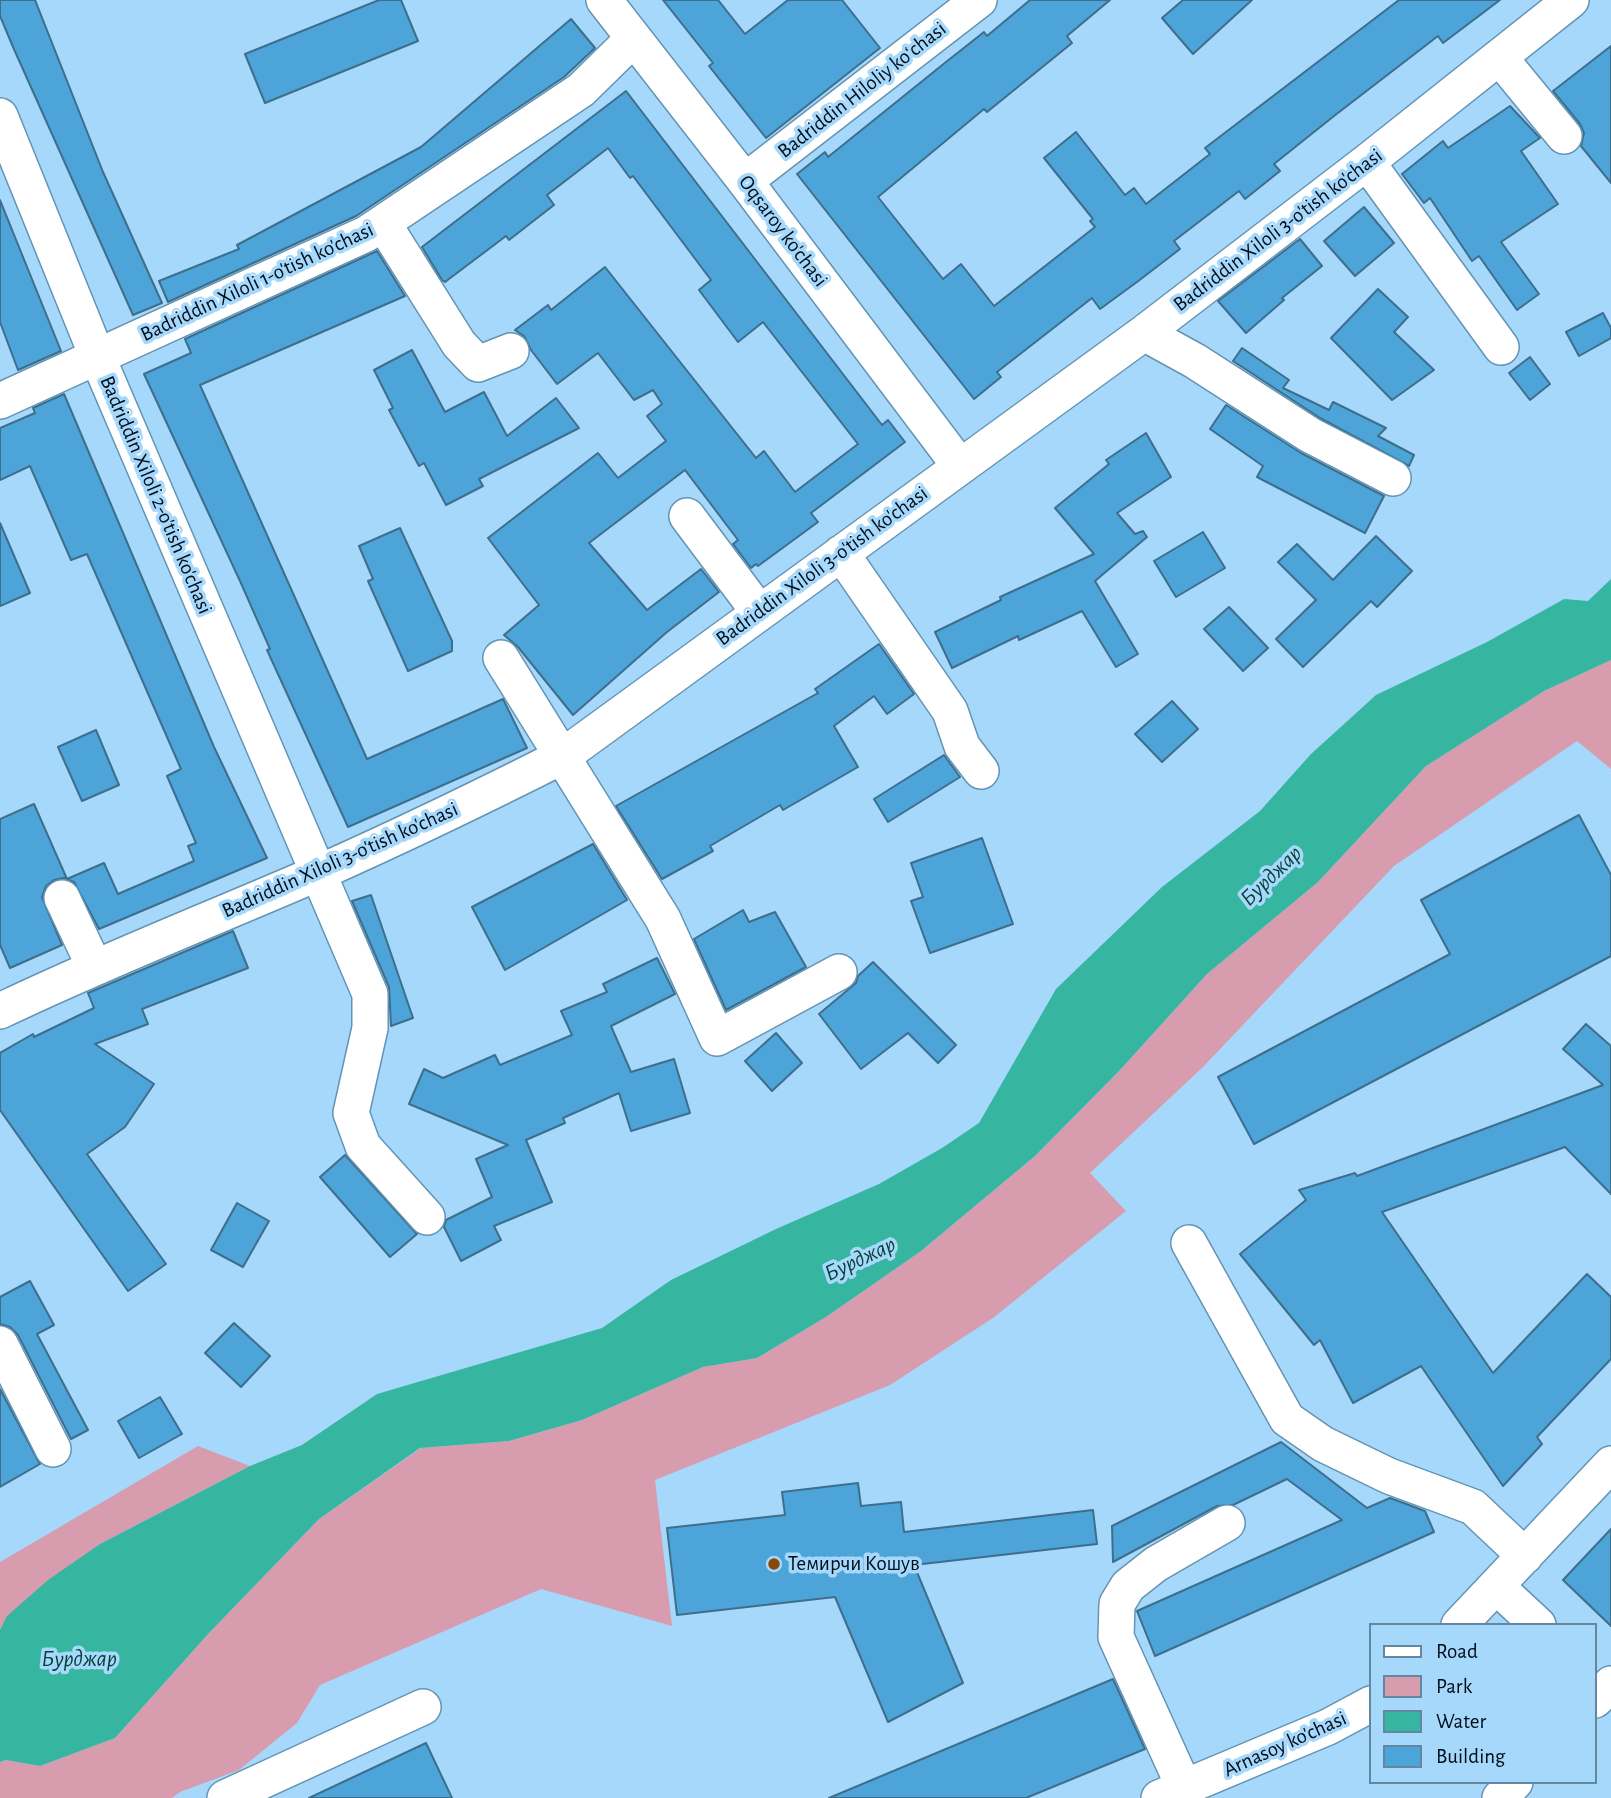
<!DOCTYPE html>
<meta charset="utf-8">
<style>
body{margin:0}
#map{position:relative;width:1611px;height:1798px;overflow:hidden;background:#a6d8fb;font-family:"Alegreya Sans",sans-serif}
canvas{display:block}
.legend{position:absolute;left:1369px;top:1623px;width:228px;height:161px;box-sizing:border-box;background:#a6d8fb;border:2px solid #6487a1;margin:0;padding:9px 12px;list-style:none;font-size:21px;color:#000d19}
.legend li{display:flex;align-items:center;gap:14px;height:35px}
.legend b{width:35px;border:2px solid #6487a1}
</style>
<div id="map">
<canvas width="1611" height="1798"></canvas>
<ul class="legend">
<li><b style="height:9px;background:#fff"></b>Road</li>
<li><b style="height:19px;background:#d89caf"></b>Park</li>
<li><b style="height:19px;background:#36b6a0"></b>Water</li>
<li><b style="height:19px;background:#4da4d9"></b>Building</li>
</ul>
</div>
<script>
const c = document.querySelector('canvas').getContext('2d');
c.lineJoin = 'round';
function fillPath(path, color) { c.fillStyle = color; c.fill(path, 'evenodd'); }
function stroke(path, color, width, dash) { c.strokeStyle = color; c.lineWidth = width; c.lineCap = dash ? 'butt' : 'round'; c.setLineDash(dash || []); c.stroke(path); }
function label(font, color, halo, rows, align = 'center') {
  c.font = font + ' "Alegreya Sans",sans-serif'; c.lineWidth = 7; c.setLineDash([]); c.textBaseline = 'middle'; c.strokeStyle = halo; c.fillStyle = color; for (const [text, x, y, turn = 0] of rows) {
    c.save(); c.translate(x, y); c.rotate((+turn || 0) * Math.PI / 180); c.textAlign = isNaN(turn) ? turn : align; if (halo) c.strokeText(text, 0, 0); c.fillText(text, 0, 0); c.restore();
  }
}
const green = new Path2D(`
 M1611 660V769L1577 741 1394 866 1203 1067 1090 1173 1126 1211 993 1318 890 1385 655 1480 672 1626 541 1589 320 1685 297 1723 239 1770 180 1792 172 1798H0V1762L6 1760 40 1766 115 1738 209 1633 319 1519 421 1448 509 1441 582 1420 703 1367 757 1358 826 1317 921 1251 1035 1156 1120 1070 1207 974 1318 882 1426 766 1544 691Z
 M198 1446 250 1466 100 1544 0 1630V1562Z`);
const water = new Path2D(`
 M1611 579V660L1544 691 1426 766 1318 882 1207 974 1120 1070 1035 1156 921 1251 826 1317 757 1358 703 1367 582 1420 509 1441 420 1448 319 1519 209 1633 115 1738 40 1766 6 1760 0 1762V1630L7 1616 48 1580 100 1544 250 1466 302 1445 377 1394 602 1328 671 1280 776 1229 879 1184 942 1148 979 1123 1056 989 1162 887 1260 811 1311 754 1376 695 1487 642 1564 599 1588 601Z`);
const building = new Path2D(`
 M0 0H35L103 172 162 303 133 315 13 47 0 16Z
 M379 0H401L418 41 265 103 245 54Z
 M663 0H718L745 34 788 0H842L880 48 766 138 709 66 713 63Z
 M1030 0H1110L1067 36 1072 43 987 112 984 109 878 197 943 279 961 264 994 306 1095 227 1090 221 1093 219 1044 158 1076 132 1125 195 1134 188 1146 204 1210 154 1205 148 1399 0H1500L1443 43 1438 36 1334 116 1274 164 1280 171 1245 199 1239 191 1174 241 1180 249 1137 282 1100 309 1092 298 997 372 1001 377 974 399 797 174 825 152 828 157 946 62 984 32 987 36Z
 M1183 0H1252L1193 54 1162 18Z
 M571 19 595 48 564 77 356 216 168 302 159 281 239 249 237 245 421 147Z
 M1611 46V183L1581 146 1584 133 1580 124 1553 91Z
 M626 91 882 425 888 420 905 442 811 513 818 522 758 566 756 564 751 568 733 544 738 540 685 470 589 543 647 610 701 569 719 592 667 632 573 715 518 647 504 635 539 605 488 538 598 453 618 478 666 441 647 416 662 404 653 390 634 400 598 353 557 384 531 350 524 336 515 330 548 305 551 310 605 267 756 458 764 451 795 492 858 444 763 322 738 342 699 290 711 280 633 176 630 178 608 148 547 195 554 205 509 240 506 236 445 282 442 280 422 247Z
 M1510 106 1540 138 1521 151 1558 204 1501 242 1539 294 1517 310 1479 256 1472 261 1430 198 1424 203 1402 174 1443 141 1448 148Z
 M0 200 61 351 18 370 0 322Z
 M1364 207 1394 243 1355 276 1324 241Z
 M1300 239 1322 266 1282 298 1284 300 1246 333 1218 301Z
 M377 251 405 296 200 385 367 759 503 699 527 748 348 827 267 650 270 649 240 581 144 374 191 353 185 339Z
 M1378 289 1408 317 1394 332 1434 370 1392 400 1331 338Z
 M1603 313 1611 328V338L1579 356 1566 332Z
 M1242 348 1289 380 1283 388 1329 410 1333 402 1386 428 1378 436 1414 455 1409 466 1320 418 1233 361Z
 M412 350 445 412 484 392 507 436 556 398 579 428 479 479 483 486 446 505 424 463 419 466 389 410 393 408 374 370Z
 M1530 357 1550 384 1530 400 1509 373Z
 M64 394 214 747 267 858 99 929 74 882 64 878 54 880 46 886 42 897 62 945 10 968 0 945V819L34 804 67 879 104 863 118 894 194 861 188 846 196 843 167 776 181 769 87 554 71 560 30 466 0 480V428L35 413 33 408Z
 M1226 405 1301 453 1384 496 1365 533 1257 477 1263 466 1210 429Z
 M1146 433 1171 477 1117 513 1135 534 1143 531 1147 537 1095 581 1138 654 1116 667 1082 611 1019 640 1018 636 952 668 935 632 1001 600 1000 597 1094 554 1055 508 1109 464 1106 460Z
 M0 523 30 593 0 606Z
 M400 528 452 641V651L408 671 368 581 373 579 359 546Z
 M1203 532 1225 568 1176 597 1154 561Z
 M1376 536 1412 571 1377 607 1371 601 1303 667 1276 639 1316 600 1278 562 1297 544 1333 580Z
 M1229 607 1268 648 1243 671 1204 629Z
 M879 644 914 694 887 714 874 696 834 726 858 767 783 810 780 805 710 846 713 851 662 879 616 806 818 693 815 689Z
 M1172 701 1198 729 1162 762 1135 734Z
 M96 730 119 785 82 801 58 747Z
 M944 755 960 777 888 822 874 799Z
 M1579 815 1611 875V956L1254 1144 1218 1077 1450 954 1421 900Z
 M982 838 1013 924 930 953 911 901 923 897 911 863Z
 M593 844 627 900 505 970 472 907Z
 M371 895 413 1018 391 1026 389 987 352 901Z
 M743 910 749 922 775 912 806 967 726 1010 694 939Z
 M233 931 248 968 142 1009 148 1024 95 1044 154 1084 125 1127 87 1154 166 1264 128 1291 0 1110V1053L33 1034 34 1037 94 1008 88 993Z
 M657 958 675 994 611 1026 631 1072 674 1059 690 1113 631 1131 619 1093 563 1118 565 1123 526 1140 552 1202 494 1226 501 1240 461 1261 444 1227 446 1220 492 1197 476 1159 508 1145 409 1104 424 1069 443 1078 495 1055 500 1065 572 1035 561 1011 607 992 603 984Z
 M873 962 956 1045 938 1063 908 1033 861 1069 819 1014 856 983 858 976Z
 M1586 1024 1611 1046V1194L1565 1147 1382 1212 1493 1373 1587 1274 1611 1297V1359L1537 1437 1542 1444 1503 1486 1421 1366 1353 1403 1320 1340 1314 1345 1240 1254 1306 1200 1299 1190 1355 1173 1357 1176 1603 1085 1563 1049Z
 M776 1033 802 1063 772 1091 745 1061Z
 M345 1155 417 1234 390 1257 320 1177Z
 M237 1203 269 1221 243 1267 211 1250Z
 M30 1281 54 1325 37 1334 88 1430 71 1439 18 1335 10 1327 0 1324V1297Z
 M234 1323 270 1356 241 1387 205 1353Z
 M0 1389 40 1464 0 1487Z
 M160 1397 182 1434 139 1458 118 1421Z
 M1281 1442 1367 1508 1390 1498 1425 1511 1434 1532 1155 1656 1137 1611 1342 1520 1287 1479 1233 1505 1217 1506 1113 1562 1112 1526Z
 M858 1483 861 1506 901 1502 904 1532 1093 1510 1097 1544 914 1565 963 1683 888 1722 835 1597 677 1615 667 1528 785 1515 782 1492Z
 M1611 1529V1626L1563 1580Z
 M1113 1679 1145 1749 1026 1798H829Z
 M426 1743 452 1798H309Z`);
const minor = new Path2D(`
 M604 0 745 181 959 465
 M1500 58 1564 136
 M0 116 97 356 370 994V1028L351 1113 363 1146 427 1217
 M1367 162 1501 347
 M745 181 979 0
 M383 223 459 344 478 364 511 351
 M1144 333 1195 361 1310 435 1393 478
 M0 401 366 234 581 90 633 39
 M687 516 759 612
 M841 553 950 711 962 746 981 771
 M501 658 663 919 717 1038 839 972
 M62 898 94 966
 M0 1011C104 961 212 919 318 873 401 836 482 797 563 756L1144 333 1367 162 1571 0
 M1189 1243 1287 1419 1323 1444 1389 1476 1473 1507 1525 1556
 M0 1344 53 1449
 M1496 1586 1538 1625
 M1459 1625 1611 1464
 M1595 1700 1611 1684
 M1184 1787 1116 1637 1117 1604 1128 1586 1156 1564 1227 1523
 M225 1798 423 1707
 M1159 1798 1328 1727 1371 1704
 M1500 1798 1515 1782`);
const markers = [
 [774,1564,7,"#864908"]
];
const streetNames = [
 ["Badriddin Hiloliy koʻchasi",862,90,-38],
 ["Badriddin Xiloli 3-o'tish ko'chasi",1278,230,-37],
 ["Oqsaroy ko'chasi",783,231,53],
 ["Badriddin Xiloli 1-o'tish ko'chasi",257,282,-25],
 ["Badriddin Xiloli 2-o'tish ko'chasi",156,495,67],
 ["Badriddin Xiloli 3-o'tish ko'chasi",822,566,-36],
 ["Badriddin Xiloli 3-o'tish ko'chasi",340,860,-24],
 ["Arnasoy ko'chasi",1285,1744,-24]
];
const poiNames = [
 ["Темирчи Кошув",788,1564]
];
const waterNames = [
 ["Бурджар",1271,876,-44],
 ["Бурджар",860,1259,-25],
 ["Бурджар",79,1659]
];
fillPath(green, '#d89caf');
fillPath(water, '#36b6a0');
fillPath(building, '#4da4d9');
stroke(building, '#3e6e8c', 2);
stroke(minor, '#6394b4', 38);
stroke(minor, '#fff', 35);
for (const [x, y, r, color] of markers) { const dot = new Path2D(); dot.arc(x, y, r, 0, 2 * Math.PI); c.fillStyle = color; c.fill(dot); stroke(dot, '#a6d8fb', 2.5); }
label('21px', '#000d19', '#a6d8fb', streetNames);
label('21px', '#000d19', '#a6d8fb', poiNames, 'left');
label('italic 23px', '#084137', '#a6d8fb', waterNames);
</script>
